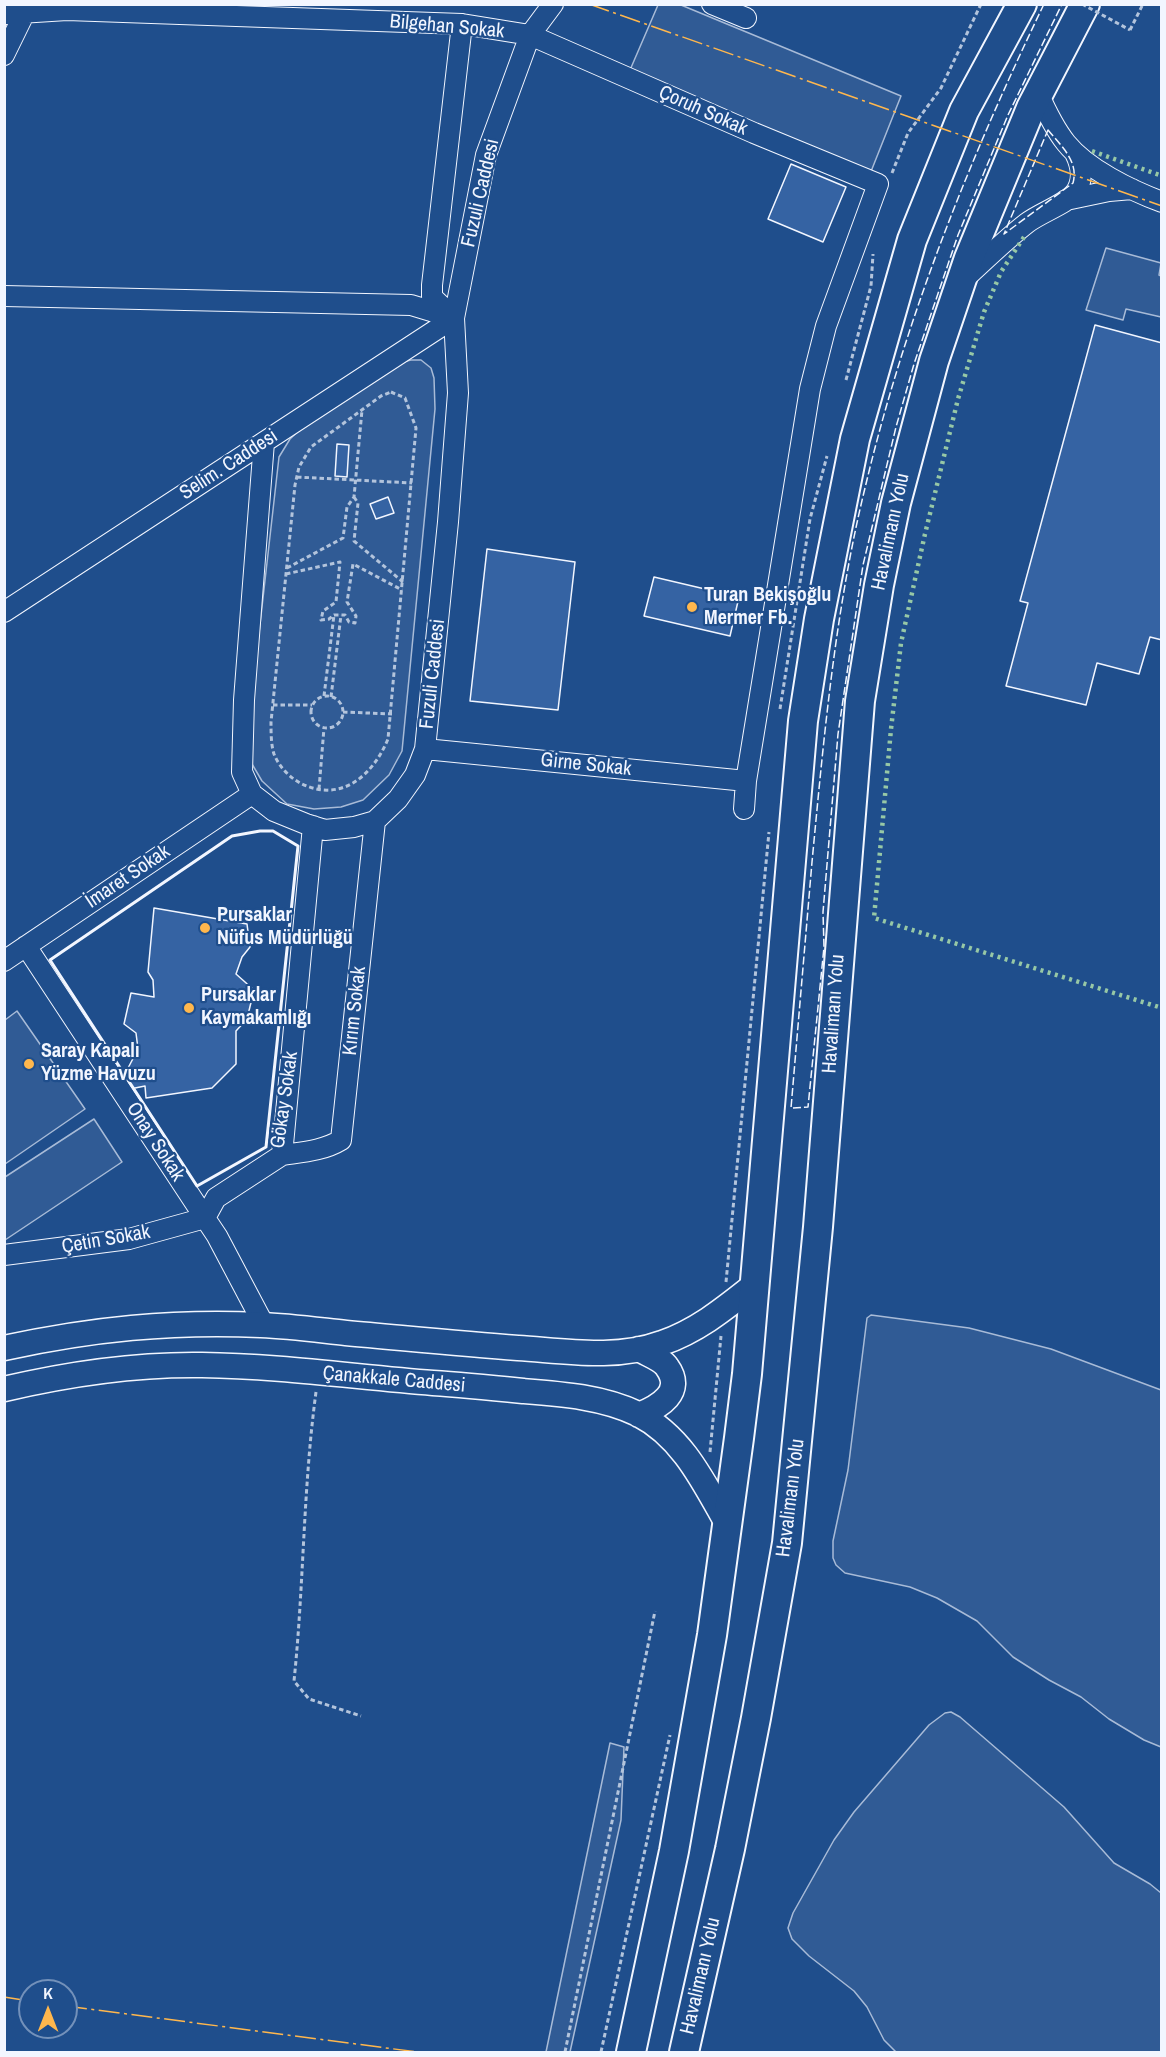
<!DOCTYPE html>
<meta charset="utf-8">
<style>
body{margin:0}
#map{position:relative;width:1166px;height:2057px;overflow:hidden;background:#1f4e8c;font-family:"Archivo Narrow",sans-serif}
canvas{display:block}
.frame{position:absolute;inset:0;border:6px solid #f2f6ff;pointer-events:none}
.north{position:absolute;left:18px;top:1979px;width:60px;height:60px;box-sizing:border-box;background:#1f4e8c;border:2px solid #7391ba;border-radius:50%;rotate:0deg;font-size:16px;font-weight:700;line-height:24px;text-align:center;color:#f2f6ff}
.north::after{content:'';display:block;margin:auto;width:21px;height:27px;background:#ffb74d;clip-path:polygon(50% 0,100% 100%,50% 72%,0 100%)}
</style>
<div id="map">
<canvas width="1166" height="2057"></canvas>
<div class="frame"></div>
<div class="north">K</div>
</div>
<script>
const c = document.querySelector('canvas').getContext('2d');
c.lineJoin = 'round';
function fillPath(path, color) { c.fillStyle = color; c.fill(path, 'evenodd'); }
function stroke(path, color, width, dash) { c.strokeStyle = color; c.lineWidth = width; c.lineCap = dash ? 'butt' : 'round'; c.setLineDash(dash || []); c.stroke(path); }
function label(font, color, halo, rows, align = 'center') {
  c.font = font + ' "Archivo Narrow",sans-serif'; c.lineWidth = 4.5; c.setLineDash([]); c.textBaseline = 'middle'; c.strokeStyle = halo; c.fillStyle = color; for (const [text, x, y, turn = 0] of rows) {
    c.save(); c.translate(x, y); c.rotate((+turn || 0) * Math.PI / 180); c.textAlign = isNaN(turn) ? turn : align; if (halo) c.strokeText(text, 0, 0); c.fillText(text, 0, 0); c.restore();
  }
}
const built = new Path2D(`
 M658 5H681L901 96 870 174 630 70Z
 M1106 248 1161 263 1159 275 1161 276V317L1126 309 1123 320 1086 310Z
 M411 360H421L431 368 434 378 435 409 402 751 389 775 363 800 341 807 314 809 287 804 262 781 252 764 247 739 279 457 290 439 306 424 390 365Z
 M17 1011 85 1109 5 1164V1020Z
 M94 1119 122 1162 5 1240V1177Z
 M871 1315 969 1328 1051 1349 1161 1390V1747L1144 1740 1109 1719 1081 1697 1049 1680 1013 1657 977 1621 937 1598 910 1587 845 1573 836 1565 833 1558V1541L848 1470 867 1318Z
 M951 1712 960 1717 1064 1807 1114 1863 1150 1884 1161 1893V2052H896L884 2040 867 2007 854 1991 809 1956 792 1939 788 1928 793 1913 834 1840 854 1812 929 1725 945 1713Z
 M610 1743 624 1747 621 1820 570 2052H546Z`);
const building = new Path2D(`
 M791 164 846 187 823 242 768 219Z
 M1095 325 1162 343V640L1150 637 1139 674 1097 663 1086 705 1006 686 1028 603 1020 601Z
 M337 444 349 445 347 477 335 476Z
 M388 497 394 513 376 519 370 504Z
 M487 549 575 562 558 710 470 701Z
 M654 577 739 597 730 636 644 616Z
 M154 908 247 924 250 947 242 957 236 974 254 990 247 1019 236 1031V1064L212 1088 146 1098 145 1086 130 1089 127 1070 138 1049 136 1033 124 1024 131 993 154 997 153 980 148 972Z`);
const path = new Path2D(`
 M1130 30 1143 4
 M892 173 908 133 941 88 981 4
 M846 380 871 286 873 254
 M391 392 405 398 416 428 388 739C373 775 342 803 302 784 290 778 279 767 274 754 271 745 271 732 271 722L295 485 299 467 311 447 381 396Z
 M297 477 412 483
 M354 497 358 503 354 541 403 582
 M287 568 343 538 347 507 354 497 362 410
 M286 574 340 562 336 602 323 611 321 620 329 619 334 615H345L349 622 355 623 356 616 347 602 353 564 402 590
 M324 696 334 615
 M311 712a16 16 0 1 1 32 0a16 16 0 1 1-32 0Z
 M331 697 341 615
 M273 705H312
 M780 709 810 519 827 456
 M343 712 392 714
 M319 789 324 728
 M726 1282 769 832
 M316 1392C303 1488 304 1585 294 1681L309 1699 361 1716
 M710 1452 721 1336
 M565 2052 655 1611
 M601 2052 670 1735`);
const minor = new Path2D(`
 M712 4 746 18
 M4 14 67 10 462 24 530 35 754 133 878 184 826 326 810 389 746 781 744 809
 M4 55 29 4
 M1038 93C1046 111 1054 128 1066 143 1087 169 1130 190 1162 202
 M1066 200 1109 191 1132 189
 M964 279C985 260 1005 240 1027 223 1040 213 1066 204 1075 193 1084 181 1081 165 1075 153
 M4 296 411 305 454 318
 M450 314 432 297V285L462 24
 M264 442 244 700 242 772 252 794 274 811 306 824 325 830 354 827 375 821 398 799 415 775 425 749 448 522 458 393 454 318 486 155 530 35 553 4
 M4 612 454 318
 M425 749 746 781
 M4 961 252 794
 M282 1155C302 1152 323 1151 341 1140L375 821
 M4 1255 129 1239 205 1218 26 946
 M264 1325 217 1236 205 1218 216 1198 282 1155 313 826`);
const major = new Path2D(`
 M4 1348C92 1329 171 1321 261 1325 289 1326 318 1330 346 1333 403 1338 461 1344 518 1348 565 1351 616 1360 662 1343 697 1331 724 1309 753 1286
 M4 1389C68 1374 136 1364 202 1365 279 1366 356 1377 433 1383 463 1385 493 1388 523 1391 562 1394 603 1397 638 1414 683 1437 704 1483 728 1525
 M639 1415C659 1407 685 1392 667 1367 662 1359 647 1354 639 1349`);
const highway = new Path2D(`
 M631 2052 674 1851 712 1635 739 1438 747 1374 803 721 819 619 855 439 912 240 964 111 1022 4
 M684 2052 730 1849 756 1718 787 1543 818 1227 860 701 879 585 896 503 934 361 969 258 1031 108 1085 4`);
const pathBridge = new Path2D(`
 M1082 4 1130 30`);
const hedge = new Path2D(`
 M1092 151 1162 176
 M1024 237 1001 272 984 312 958 399 925 534 901 643 891 729 874 918 1162 1008`);
const fence = new Path2D(`
 M1044 4C969 160 905 319 865 488 835 611 824 736 812 862 805 944 798 1026 791 1108L808 1107 824 947 823 912 838 734 863 565 896 427 914 364 958 235 1008 115 1062 4
 M1048 130C1061 146 1079 161 1073 183L1004 234Z`);
const wall = new Path2D(`
 M260 831H273L298 846 266 1147 197 1186 50 960 232 836Z`);
const power = new Path2D(`
 M589 4 1162 206
 M4 1997 30 2001
 M66 2006 417 2052`);
const markers = [
 [692,607,6,"#ffb74d"],
 [205,928,6,"#ffb74d"],
 [189,1008,6,"#ffb74d"],
 [29,1064,6,"#ffb74d"]
];
const streetNames = [
 ["Bilgehan Sokak",447,27,5],
 ["Çoruh Sokak",703,111,24],
 ["Fuzuli Caddesi",481,193,-77],
 ["Selim. Caddesi",229,465,-33],
 ["Havalimanı Yolu",891,532,-78],
 ["Fuzuli Caddesi",433,674,-84],
 ["Girne Sokak",586,765,6],
 ["İmaret Sokak",128,877,-34],
 ["Kırım Sokak",355,1011,-84],
 ["Havalimanı Yolu",834,1014,-86],
 ["Gökay Sokak",285,1100,-82],
 ["Onay Sokak",155,1142,57],
 ["Çetin Sokak",106,1240,-10],
 ["Çanakkale Caddesi",394,1380,5],
 ["Havalimanı Yolu",791,1498,-83],
 ["Havalimanı Yolu",701,1976,-77]
];
const poiNames = [
 ["Turan Bekişoğlu",704,596],
 ["Mermer Fb.",704,619],
 ["Pursaklar",217,916],
 ["Nüfus Müdürlüğü",217,939],
 ["Pursaklar",201,996],
 ["Kaymakamlığı",201,1019],
 ["Saray Kapalı",41,1052],
 ["Yüzme Havuzu",41,1075]
];
fillPath(built, '#305b95');
stroke(built, '#a8bbd7', 1.5);
fillPath(building, '#3563a3');
stroke(building, '#f2f6ff', 1.5);
stroke(minor, '#f2f6ff', 22);
stroke(major, '#f2f6ff', 27);
stroke(highway, '#f2f6ff', 32);
stroke(path, '#b3c4dc', 3, [4.5, 3]);
stroke(minor, '#1f4e8c', 20);
stroke(major, '#1f4e8c', 24);
stroke(highway, '#1f4e8c', 28);
stroke(pathBridge, '#b3c4dc', 3, [4.5, 3]);
stroke(hedge, '#97c8a6', 4.5, [3, 4.5]);
stroke(fence, '#f2f6ff', 1.5, [8, 3]);
stroke(wall, '#f2f6ff', 3);
stroke(power, '#ffb74d', 1.5, [21, 4.5, 3, 4.5]);
for (const [x, y, r, color] of markers) { const dot = new Path2D(); dot.arc(x, y, r, 0, 2 * Math.PI); c.fillStyle = color; c.fill(dot); stroke(dot, '#1f4e8c', 2); }
label('20px', '#f2f6ff', '#1f4e8c', streetNames);
label('bold 20px', '#f2f6ff', '#1f4e8c', poiNames, 'left');
</script>
